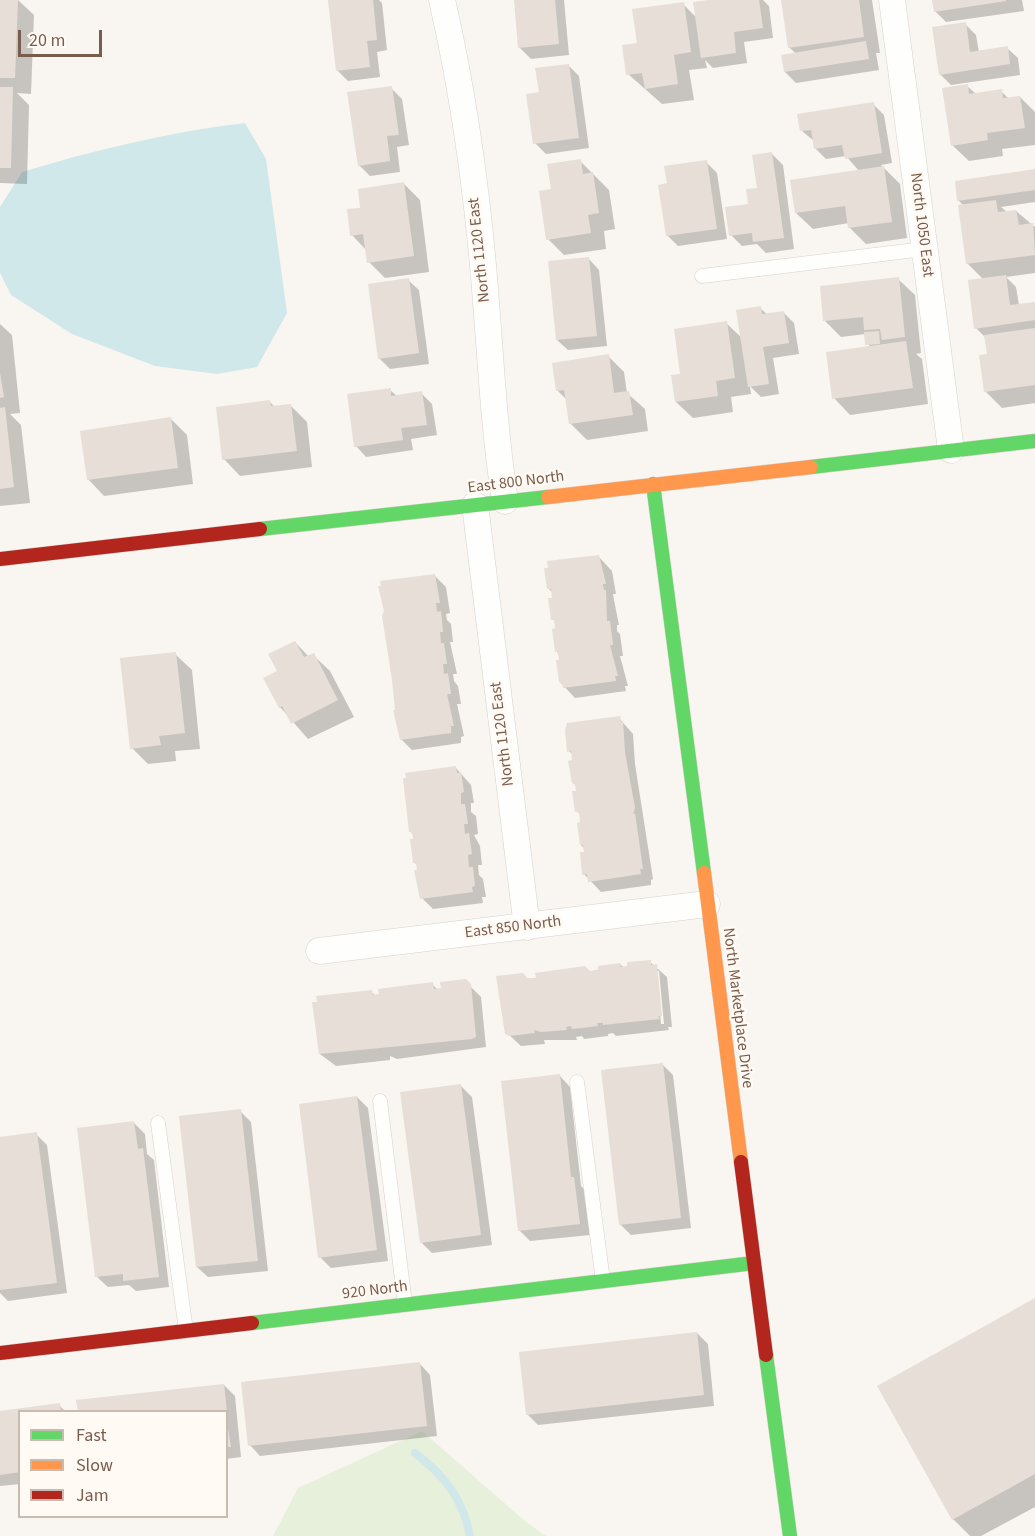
<!DOCTYPE html>
<style>
body{margin:0}
#map{position:relative;width:1035px;height:1536px;overflow:hidden;background:#f9f5f0;font-family:"Source Sans 3",sans-serif}
canvas{display:block}
.legend{position:absolute;left:18px;top:1410px;width:210px;height:108px;box-sizing:border-box;background:#fffaf3;border:2px solid #cabbb1;margin:0;padding:8px 10px;list-style:none;font-size:18px;color:#7a5c4d}
.legend li{display:flex;align-items:center;gap:12px;height:30px}
.legend b{width:30px;border:2px solid #cabbb1}
.scale{position:absolute;left:18px;top:30px;width:84px;height:27px;box-sizing:border-box;border:3px solid #7a5c4d;border-top:0;padding-left:8px;font-size:18px;line-height:21px;white-space:nowrap;color:#7a5c4d;-webkit-text-stroke:4px #fffaf3;paint-order:stroke}
</style>
<div id="map">
<canvas width="1035" height="1536"></canvas>
<ul class="legend">
<li><b style="height:8px;background:#63d668"></b>Fast</li>
<li><b style="height:8px;background:#ff974d"></b>Slow</li>
<li><b style="height:8px;background:#b3261e"></b>Jam</li>
</ul>
<div class="scale">20 m</div>
</div>
<script>
const c = document.querySelector('canvas').getContext('2d');
c.lineJoin = 'round';
function fillPath(path, color) { c.fillStyle = color; c.fill(path, 'evenodd'); }
function stroke(path, color, width, dash) { c.strokeStyle = color; c.lineWidth = width; c.lineCap = dash ? 'butt' : 'round'; c.setLineDash(dash || []); c.stroke(path); }
function label(font, color, halo, rows, align = 'center') {
  c.font = font + ' "Source Sans 3",sans-serif'; c.lineWidth = 5; c.setLineDash([]); c.textBaseline = 'middle'; c.strokeStyle = halo; c.fillStyle = color; for (const [text, x, y, turn = 0] of rows) {
    c.save(); c.translate(x, y); c.rotate((+turn || 0) * Math.PI / 180); c.textAlign = isNaN(turn) ? turn : align; if (halo) c.strokeText(text, 0, 0); c.fillText(text, 0, 0); c.restore();
  }
}
const green = new Path2D(`
 M422 1431 526 1522 546 1536H273L298 1488Z`);
const water = new Path2D(`
 M245 123 266 159 287 313 257 367 217 374 155 366 72 334 11 295 0 273V207L22 172C95 150 169 132 245 123Z`);
const shadow = new Path2D(`
 M0 0H18L34 15 31 94 17 93 29 105 27 184 0 183Z
 M330 0H379L382 3 387 50 377 52 380 77 348 81 337 70Z
 M515 0H564L569 55 531 59 520 48Z
 M719 0H763L769 6 773 38 744 42 747 63 713 68 705 60 707 68 689 70 694 100 662 104 628 74 638 44 683 4 696 17Z
 M782 0H872L880 53H876L879 70 796 83 785 72 796 54 789 47Z
 M934 0H1022L1024 11 946 22 935 11Z
 M965 24 976 35 979 52 1007 48 1018 58 1020 75 951 85 940 74Z
 M568 65 579 76 589 148 546 154 535 143Z
 M967 86 976 94 1001 91 1009 99 1020 97 1035 112V145L1002 149 1003 156 969 161 952 145Z
 M391 88 402 99 409 145 397 147 400 172 370 176 359 165Z
 M873 104 884 115 892 163 881 165 900 184 907 238 866 244 850 228 849 223 813 229 796 213 859 171 846 156 826 159 815 148 814 141 802 131Z
 M772 154 783 165 794 249 766 253 757 244 742 246 731 235 758 189Z
 M580 161 609 190 615 229 604 231 606 249 564 255 548 239 552 190Z
 M706 162 717 173 727 239 678 246 667 235Z
 M1035 171V202L1001 207 1007 212 1016 211 1035 227V273L1006 277 1016 287 1019 305 1035 303V403L1002 408 986 392 988 355 986 338 976 328 983 279 968 264 964 206 958 200Z
 M404 184 420 200 429 272 385 278 369 262 367 251 352 235 362 209Z
 M589 259 599 270 607 346 568 350 557 340Z
 M898 279 915 295 921 353 916 354 922 359 928 404 850 415 834 398 870 348 866 334 841 337 825 321Z
 M408 280 419 290 429 364 390 369 379 358Z
 M760 308 768 315 783 312 794 323 799 354 773 358 779 394 761 397 750 386 751 394 731 397 733 412 693 418 676 402 726 323 742 338Z
 M0 324 12 335 20 413 10 414 21 425 30 503 0 506Z
 M608 356 624 372 627 393 645 409 648 431 587 440 570 423 567 400 557 390Z
 M390 390 397 396 421 393 432 404 437 435 411 439 413 450 366 457 356 446Z
 M270 402 275 407 290 405 307 422 312 467 240 476 224 459Z
 M171 419 187 435 193 484 104 496 88 479Z
 M598 556 612 571 616 594H613L614 600 619 625H617V631L620 634 623 656H620L628 686H625L626 691 575 698 560 682 561 661 557 651 556 623 553 619V593L548 588Z
 M435 576 446 587 450 613 446 614 447 620 451 624 453 642H450L457 674H453L454 681 458 686 461 704H457L464 736 461 737V743L412 750 401 739Z
 M295 642 309 657 313 655 330 671 354 717 308 739 280 707 279 672Z
 M175 654 192 670 200 749 175 751 176 761 148 764 132 748Z
 M619 718 633 734 635 764 653 879 651 880V885L601 892 584 874 585 849 581 845V815L577 811V786L573 783V755L569 751Z
 M456 768 471 785 474 803H471V812L476 816 478 834 474 835 480 846 482 865H478L479 875 483 879 486 897H482L483 903 433 909 422 898 418 866 415 863 414 835 411 832Z
 M650 962 667 977 672 1027H668L669 1030 616 1036 613 1033 608 1034V1036L584 1039 582 1036 576 1037 577 1040H544L545 1044 521 1046 507 1033 528 980 589 972 620 964 624 968ZM656 971H659L664 1024H661Z
 M465 981 481 997 486 1047 397 1059 390 1056V1060L336 1066 320 1054 371 992 376 996 432 984 438 990Z
 M662 1064 673 1075 691 1228 631 1235 620 1224Z
 M560 1076 570 1087 581 1186 584 1189 590 1235 530 1241 519 1230Z
 M461 1086 472 1097 492 1245 432 1253 421 1242Z
 M357 1097 368 1108 388 1261 331 1268 320 1257Z
 M240 1111 251 1122 268 1271 208 1277 197 1267Z
 M134 1123 145 1134 147 1154 154 1160 169 1287 136 1291 129 1285 108 1287 97 1277Z
 M36 1134 47 1145 67 1293 8 1301 0 1293V1139Z
 M1035 1300V1507L981 1536H970L953 1519Z
 M697 1333 708 1344 714 1406 538 1425 527 1414Z
 M420 1364 430 1375 437 1436 260 1456 250 1445Z
 M224 1385 235 1396 241 1457 226 1459Z
 M59 1405 66 1412H20V1484L0 1486V1412Z`);
const stream = new Path2D(`
 M415 1453C445 1476 463 1499 470 1536`);
const building = new Path2D(`
 M0 0H18L15 78H0Z
 M328 0H373L377 40 367 41 370 67 336 71Z
 M514 0H555L559 44 518 48Z
 M708 0H759L763 28 734 32 736 53 701 58 693 2Z
 M781 0H859L864 37 788 48Z
 M932 0H1006V1L934 12Z
 M684 2 691 52 674 55 678 84 645 89 642 73 626 75 622 45 637 43 632 9Z
 M966 22 970 52 1008 46 1010 64 939 75 932 27Z
 M866 41 869 59 784 72 781 55Z
 M569 64 579 138 533 144 526 94 539 92 535 68Z
 M968 84 969 94 1002 89 1003 98 1020 96 1025 128 987 133 988 140 951 146 942 88Z
 M392 86 399 135 387 136 390 161 358 166 347 92Z
 M0 87H13L11 168H0Z
 M874 102 882 153 845 159 842 145 814 149 811 130 800 131 797 114Z
 M772 152 784 238 753 242 752 233 729 236 725 207 748 204 746 189 757 188 752 155Z
 M581 159 583 174 593 172 599 213 588 215 591 233 546 240 539 191 551 189 547 164Z
 M707 160 717 229 666 236 658 185 667 183 664 166Z
 M884 166 892 222 848 228 845 206 795 213 790 180Z
 M1035 169V190L957 201 955 181Z
 M404 182 414 256 367 263 363 234 350 236 347 209 360 208 358 189Z
 M996 200 998 212 1016 210 1019 225 1033 223 1035 255 966 264 958 205Z
 M589 257 597 336 556 340 548 261Z
 M1006 275 1010 305 1035 302V320L974 329 968 280Z
 M899 277 905 337 882 340 880 329 864 330 863 317 823 321 820 286Z
 M409 278 419 353 378 359 368 284Z
 M761 306 762 314 784 311 789 343 763 347 769 384 748 387 736 310Z
 M727 321 735 378 716 381 718 396 675 402 671 375 680 374 674 329Z
 M1035 328V385L984 392 979 355 987 354 984 335Z
 M879 331 880 344 865 345 864 332Z
 M906 341 913 388 832 399 826 352Z
 M609 354 614 393 629 391 633 415 569 424 564 390 556 391 552 363Z
 M0 373 4 397 0 398Z
 M391 388V396L422 391 427 425 401 428 403 440 354 447 347 394Z
 M270 400 271 406 291 404 297 451 222 460 216 407Z
 M5 407 14 487 0 489V408Z
 M171 417 178 468 87 480 80 431Z
 M599 555 606 584H603L604 590H606L607 621H610L613 645H610L618 676H615L616 681 563 688 562 683 559 682 556 660H559L558 651 555 652 552 629 555 628 554 620H551L548 598H552L551 589H547L544 568H548L547 561Z
 M435 574 440 603H436L437 612 441 611 443 632H440L441 643H444L447 664H443L444 674 448 673 451 694H447L454 726H451V733L400 740 393 710H395L392 680 382 616 384 611 378 586H381L380 581Z
 M295 641 304 657 314 653 338 700 291 724 282 706 279 708 263 678 277 671 268 654Z
 M176 652 185 733 159 736 161 745 130 749 120 658Z
 M620 716 621 722 623 721 625 752 635 808 633 814 635 813 643 869H640L641 874 588 882 587 874 582 875 580 852H584L583 845H580L577 823 580 822 579 812H575L572 791H576L575 784 572 783 568 761 572 760 571 751 567 752 565 730 567 723Z
 M456 766 457 773 461 772 464 792 461 793V804H465L468 824H464L465 834 469 833 472 854 468 855 469 867H473L475 886 472 887 473 892 420 899 414 870H417L416 863H413L410 839H413L412 832H409L403 778H406L405 773Z
 M651 960V965L657 964 662 1016H658L660 1019 603 1025V1023H597L598 1026 572 1029 571 1026 566 1027 567 1030 541 1032 534 1030 535 1033 509 1036 505 1034 496 976 523 973 527 978H536L535 973 585 966 590 971 598 970V966L620 963 621 967 627 966V962Z
 M466 979 471 984 476 1037 472 1039 319 1054 312 1002H317L316 996 372 990 373 995 379 994 378 989 433 982 434 989 441 988 440 982Z
 M663 1063 681 1218 619 1225 601 1070Z
 M560 1074 571 1177H574L580 1224 518 1231 501 1081Z
 M461 1084 481 1235 420 1243 400 1092Z
 M357 1096 377 1250 318 1258 299 1104Z
 M241 1109 258 1261 196 1267 179 1116Z
 M134 1121 138 1149 143 1148 159 1277 123 1281V1274L95 1277 77 1128Z
 M37 1132 57 1283 0 1290V1137Z
 M1035 1298V1474L952 1520 877 1386Z
 M697 1332 704 1395 526 1415 519 1352Z
 M420 1362 427 1426 248 1446 241 1382Z
 M224 1384 227 1412H78L76 1400Z
 M60 1403 61 1412H20V1472L0 1475V1411Z
 M226 1417 231 1447H226Z`);
const lane = new Path2D(`
 M702 276 924 249
 M577 1082 603 1281
 M380 1101 405 1304
 M158 1123 186 1331`);
const street = new Path2D(`
 M442 0C462 87 475 177 483 265 490 344 493 423 505 501
 M892 0 951 450
 M475 505 527 927
 M319 951 707 904`);
const fast = new Path2D(`
 M811 467 1035 441
 M653 484 704 873
 M260 529 548 497
 M252 1323 754 1263
 M766 1355 790 1536`);
const slow = new Path2D(`
 M548 497 811 467
 M704 873 741 1162`);
const jam = new Path2D(`
 M0 559 260 529
 M741 1162 766 1355
 M0 1353 252 1323`);
const streetNames = [
 ["North 1050 East",921,225,83],
 ["North 1120 East",480,250,-96],
 ["East 800 North",516,483,-7],
 ["North 1120 East",503,734,-97],
 ["East 850 North",513,928,-7],
 ["North Marketplace Drive",737,1008,83],
 ["920 North",375,1291,-7]
];
fillPath(green, '#e7f0db');
fillPath(water, '#d0e8ea');
fillPath(shadow, '#0003');
stroke(stream, '#d0e8ea', 8);
fillPath(building, '#e6ded7');
stroke(lane, '#d7d1cb', 15);
stroke(street, '#d7d1cb', 27);
stroke(fast, '#d9d2cb', 15);
stroke(slow, '#d9d2cb', 15);
stroke(jam, '#d9d2cb', 15);
stroke(lane, '#fefefd', 14);
stroke(street, '#fefefd', 26);
stroke(fast, '#63d668', 14);
stroke(slow, '#ff974d', 14);
stroke(jam, '#b3261e', 14);
label('16px', '#7a5c4d', '#fffaf3', streetNames);
</script>
